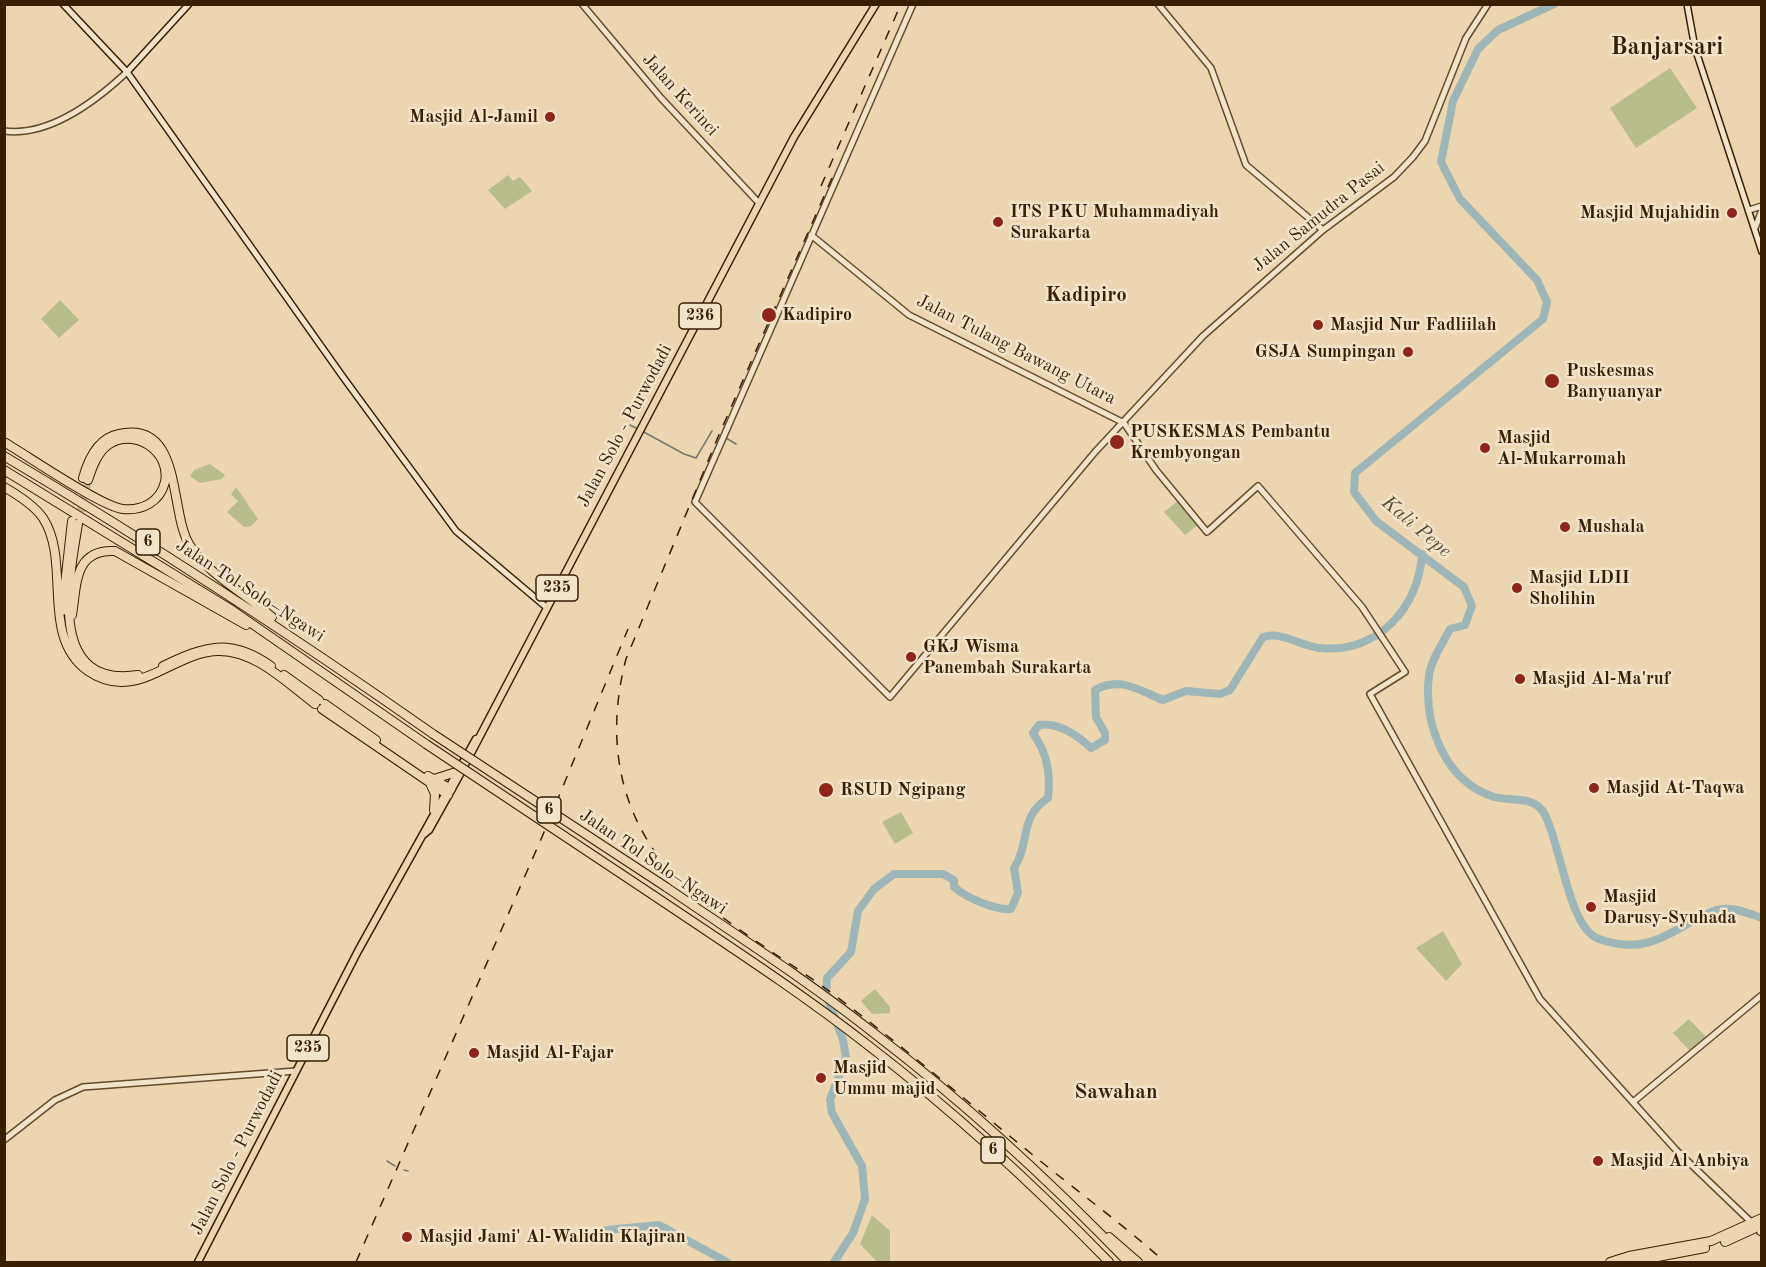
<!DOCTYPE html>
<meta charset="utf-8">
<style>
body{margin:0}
#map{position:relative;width:1766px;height:1267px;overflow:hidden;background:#ebd6af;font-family:"Old Standard TT",serif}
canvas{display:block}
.frame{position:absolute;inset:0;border:6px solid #371f02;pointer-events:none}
</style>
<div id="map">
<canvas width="1766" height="1267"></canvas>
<div class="frame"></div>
</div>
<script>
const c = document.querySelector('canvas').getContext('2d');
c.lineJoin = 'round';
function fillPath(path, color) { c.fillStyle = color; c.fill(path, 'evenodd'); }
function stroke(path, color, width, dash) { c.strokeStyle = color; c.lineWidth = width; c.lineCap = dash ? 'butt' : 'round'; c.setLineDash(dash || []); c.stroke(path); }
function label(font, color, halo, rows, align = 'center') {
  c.font = font + ' "Old Standard TT",serif'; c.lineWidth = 5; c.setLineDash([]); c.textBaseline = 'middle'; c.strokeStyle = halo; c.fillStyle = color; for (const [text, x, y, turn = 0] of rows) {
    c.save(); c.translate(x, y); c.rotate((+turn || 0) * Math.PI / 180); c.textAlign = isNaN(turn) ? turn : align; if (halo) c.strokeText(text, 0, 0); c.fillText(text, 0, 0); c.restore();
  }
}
const green = new Path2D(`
 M1670 68 1697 108 1636 148 1610 108Z
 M508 175 513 181 520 177 532 191 505 209 488 190Z
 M60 300 79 320 59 338 41 319Z
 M210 464 225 475 222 479 200 483 190 476 194 470Z
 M236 487 258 519 251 526 244 527 227 512 238 501 231 494Z
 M1178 501 1198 525 1185 535 1164 512Z
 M901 812 913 833 895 844 882 822Z
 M1443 931 1462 964 1446 981 1416 948Z
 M875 989 890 1007V1013L872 1014 861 1001Z
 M1689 1019 1706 1037 1690 1051 1673 1033Z
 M872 1215 890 1231V1262H877L860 1244Z`);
const stream = new Path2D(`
 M630 425 638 429
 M642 431 684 454 696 458 712 431
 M726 438 736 444
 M387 1161 395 1166
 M404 1170 408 1171`);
const river = new Path2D(`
 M1554 4 1498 30 1478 49 1453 101 1441 162 1460 199 1537 280 1547 302 1543 319 1355 473 1354 492 1376 521 1464 587 1472 606 1465 625 1450 629C1443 643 1431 660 1429 675 1423 723 1444 781 1494 797 1511 802 1533 795 1544 813 1561 843 1568 928 1599 939 1636 952 1657 942 1689 923 1698 918 1711 910 1722 909 1735 907 1749 914 1762 918
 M607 1230 659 1225 727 1262
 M834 1262 853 1233 865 1199 862 1166 832 1113 830 1100 846 1057 843 1040 826 994 827 978 851 952 858 911 874 889 894 874H943L954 880V887C967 898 994 910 1011 909L1018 893 1014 868C1031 842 1018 818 1048 798 1051 772 1047 754 1033 733L1039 725C1059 722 1077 735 1091 748L1105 740V733L1096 717 1095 690C1121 676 1138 690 1163 700L1186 691 1220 694 1230 690 1263 637C1282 631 1300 646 1320 648 1377 654 1419 608 1422 554`);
const motorwayTunnel = new Path2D(`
 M73 517 83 478
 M78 523 88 480`);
const tertiary = new Path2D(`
 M582 4 661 98 759 203
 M913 4 695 502 890 697 1095 452 1203 336 1323 230 1394 177 1413 157 1425 141 1466 38 1488 4
 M1158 4 1211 68 1246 165 1323 230
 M4 131C49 137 97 100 127 72
 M1749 210 1762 206
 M1755 228 1762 210
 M811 235 909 315 1124 423 1156 470 1207 532 1258 486 1362 607 1405 672 1370 694 1540 999 1676 1150 1750 1221
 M1633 1102 1762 995
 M4 1140 55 1100 83 1087 296 1071
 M1760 1232 1762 1233`);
const secondary = new Path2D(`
 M63 4 127 72 343 377 456 531 546 607
 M1687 4 1695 48 1762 252
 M127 72 189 4`);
const primary = new Path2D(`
 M423 835 429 830 459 776 794 137 876 4
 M198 1262 358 951 476 739`);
const motorway = new Path2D(`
 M4 442C28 456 102 507 123 509 142 511 160 502 165 482 171 451 134 427 108 445 97 453 92 468 88 480
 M4 456C152 544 292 635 433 734
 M4 470 232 610 426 744
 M83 478C88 460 98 438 119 434 183 420 169 510 189 544 208 575 245 593 272 617
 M4 487C18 495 34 505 43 518 72 563 39 636 88 671 136 704 171 653 217 651 254 649 288 684 315 704
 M78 524C69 578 46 689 138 675
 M62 611 72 521
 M72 615C77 584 74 549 115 551L246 625
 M163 666C205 646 230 637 271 666
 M284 675 319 700
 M325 704 376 740
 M322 709 448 795
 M428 776 451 789
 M434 779 456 772
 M430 783 435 794 434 810
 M666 887C736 935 808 981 875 1034 965 1103 1049 1180 1128 1262
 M653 895C726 944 800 992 869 1046 955 1112 1034 1185 1109 1262
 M1109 1237 1138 1262
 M1725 1242 1762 1225
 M1610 1262 1629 1256 1711 1241 1762 1218
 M1631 1262 1705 1248`);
const rail = new Path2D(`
 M832 178 718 437 626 659C609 724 614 789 651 846 689 906 776 951 833 994 900 1044 963 1098 1028 1151 1073 1188 1121 1223 1165 1262
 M821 186 901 4
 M356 1262 542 837 628 629`);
const motorwayBridge = new Path2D(`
 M433 734 666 887
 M426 744 653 895`);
const markers = [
 [550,117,6,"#8f2418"],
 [1732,213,6,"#8f2418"],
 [998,222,6,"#8f2418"],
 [769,315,8,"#8f2418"],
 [1318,325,6,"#8f2418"],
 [1408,352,6,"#8f2418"],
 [1552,381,8,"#8f2418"],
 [1117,442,8,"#8f2418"],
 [1485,448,6,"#8f2418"],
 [1565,527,6,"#8f2418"],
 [1517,588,6,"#8f2418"],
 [911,657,6,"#8f2418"],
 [1520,679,6,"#8f2418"],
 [1594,788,6,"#8f2418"],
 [826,790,8,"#8f2418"],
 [1591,907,6,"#8f2418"],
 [474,1053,6,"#8f2418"],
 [821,1078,6,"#8f2418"],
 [1598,1161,6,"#8f2418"],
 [407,1237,6,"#8f2418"]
];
const shields = [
 [700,316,42],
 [148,542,24],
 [557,588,42],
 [549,810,24],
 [308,1048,42],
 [993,1150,24]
];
const shieldNames = [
 ["236",700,316],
 ["6",148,542],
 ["235",557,588],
 ["6",549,810],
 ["235",308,1048],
 ["6",993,1150]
];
const streetNames = [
 ["Jalan Kerinci",680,95,48],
 ["Jalan Samudra Pasai",1319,217,-39],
 ["Jalan Tulang Bawang Utara",1016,350,27],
 ["Jalan Solo - Purwodadi",625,426,-62],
 ["Jalan Tol Solo–Ngawi",250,591,33],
 ["Jalan Tol Solo–Ngawi",653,862,34],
 ["Jalan Solo - Purwodadi",237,1153,-63]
];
const poiNames = [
 ["Masjid Al-Jamil",538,117,"right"],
 ["ITS PKU Muhammadiyah",1010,212],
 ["Surakarta",1010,233],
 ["Masjid Mujahidin",1720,213,"right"],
 ["Kadipiro",782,315],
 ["Masjid Nur Fadliilah",1330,325],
 ["GSJA Sumpingan",1396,352,"right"],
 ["Puskesmas",1566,371],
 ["Banyuanyar",1566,392],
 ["PUSKESMAS Pembantu",1130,432],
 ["Krembyongan",1130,453],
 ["Masjid",1497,438],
 ["Al-Mukarromah",1497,459],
 ["Mushala",1577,527],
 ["Masjid LDII",1529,578],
 ["Sholihin",1529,599],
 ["GKJ Wisma",923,647],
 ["Panembah Surakarta",923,668],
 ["Masjid Al-Ma'ruf",1532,679],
 ["Masjid At-Taqwa",1606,788],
 ["RSUD Ngipang",840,790],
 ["Masjid",1603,897],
 ["Darusy-Syuhada",1603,918],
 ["Masjid Al-Fajar",486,1053],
 ["Masjid",833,1068],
 ["Ummu majid",833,1089],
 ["Masjid Al Anbiya",1610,1161],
 ["Masjid Jami' Al-Walidin Klajiran",419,1237]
];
const waterNames = [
 ["Kali Pepe",1416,527,40]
];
const quarterNames = [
 ["Kadipiro",1086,295],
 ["Sawahan",1116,1092]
];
const districtNames = [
 ["Banjarsari",1667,48]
];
fillPath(green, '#b8bd8a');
stroke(stream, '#757a6f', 1.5);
stroke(river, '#9eb6b7', 8);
stroke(motorwayTunnel, '#c7b18c', 8, [8, 4]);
stroke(tertiary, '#644d2d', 8);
stroke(secondary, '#371f02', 8);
stroke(primary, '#371f02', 9);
stroke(motorway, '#371f02', 10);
stroke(tertiary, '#f2e4cb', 5);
stroke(secondary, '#f2e4cb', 5);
stroke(primary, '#ebd6af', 6);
stroke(motorway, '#ebd6af', 8);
stroke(rail, '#371f02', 1.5, [10, 10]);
stroke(motorwayBridge, '#371f02', 10, []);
stroke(motorwayBridge, '#ebd6af', 8);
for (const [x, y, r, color] of markers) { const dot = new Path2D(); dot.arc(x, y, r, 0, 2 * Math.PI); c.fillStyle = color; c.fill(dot); stroke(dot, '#f2e4cb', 2); }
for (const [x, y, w] of shields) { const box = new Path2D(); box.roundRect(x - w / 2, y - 13, w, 26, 4.5); c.fillStyle = '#f2e4cb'; c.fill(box); stroke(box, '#371f02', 1.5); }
label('bold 16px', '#371f02', null, shieldNames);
label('18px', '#371f02', '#f2e4cb', streetNames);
label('bold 18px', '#371f02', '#f2e4cb', poiNames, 'left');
label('italic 20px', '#564c38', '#f2e4cb', waterNames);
label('bold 21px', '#371f02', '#f2e4cb', quarterNames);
label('bold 24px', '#371f02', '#f2e4cb', districtNames);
</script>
